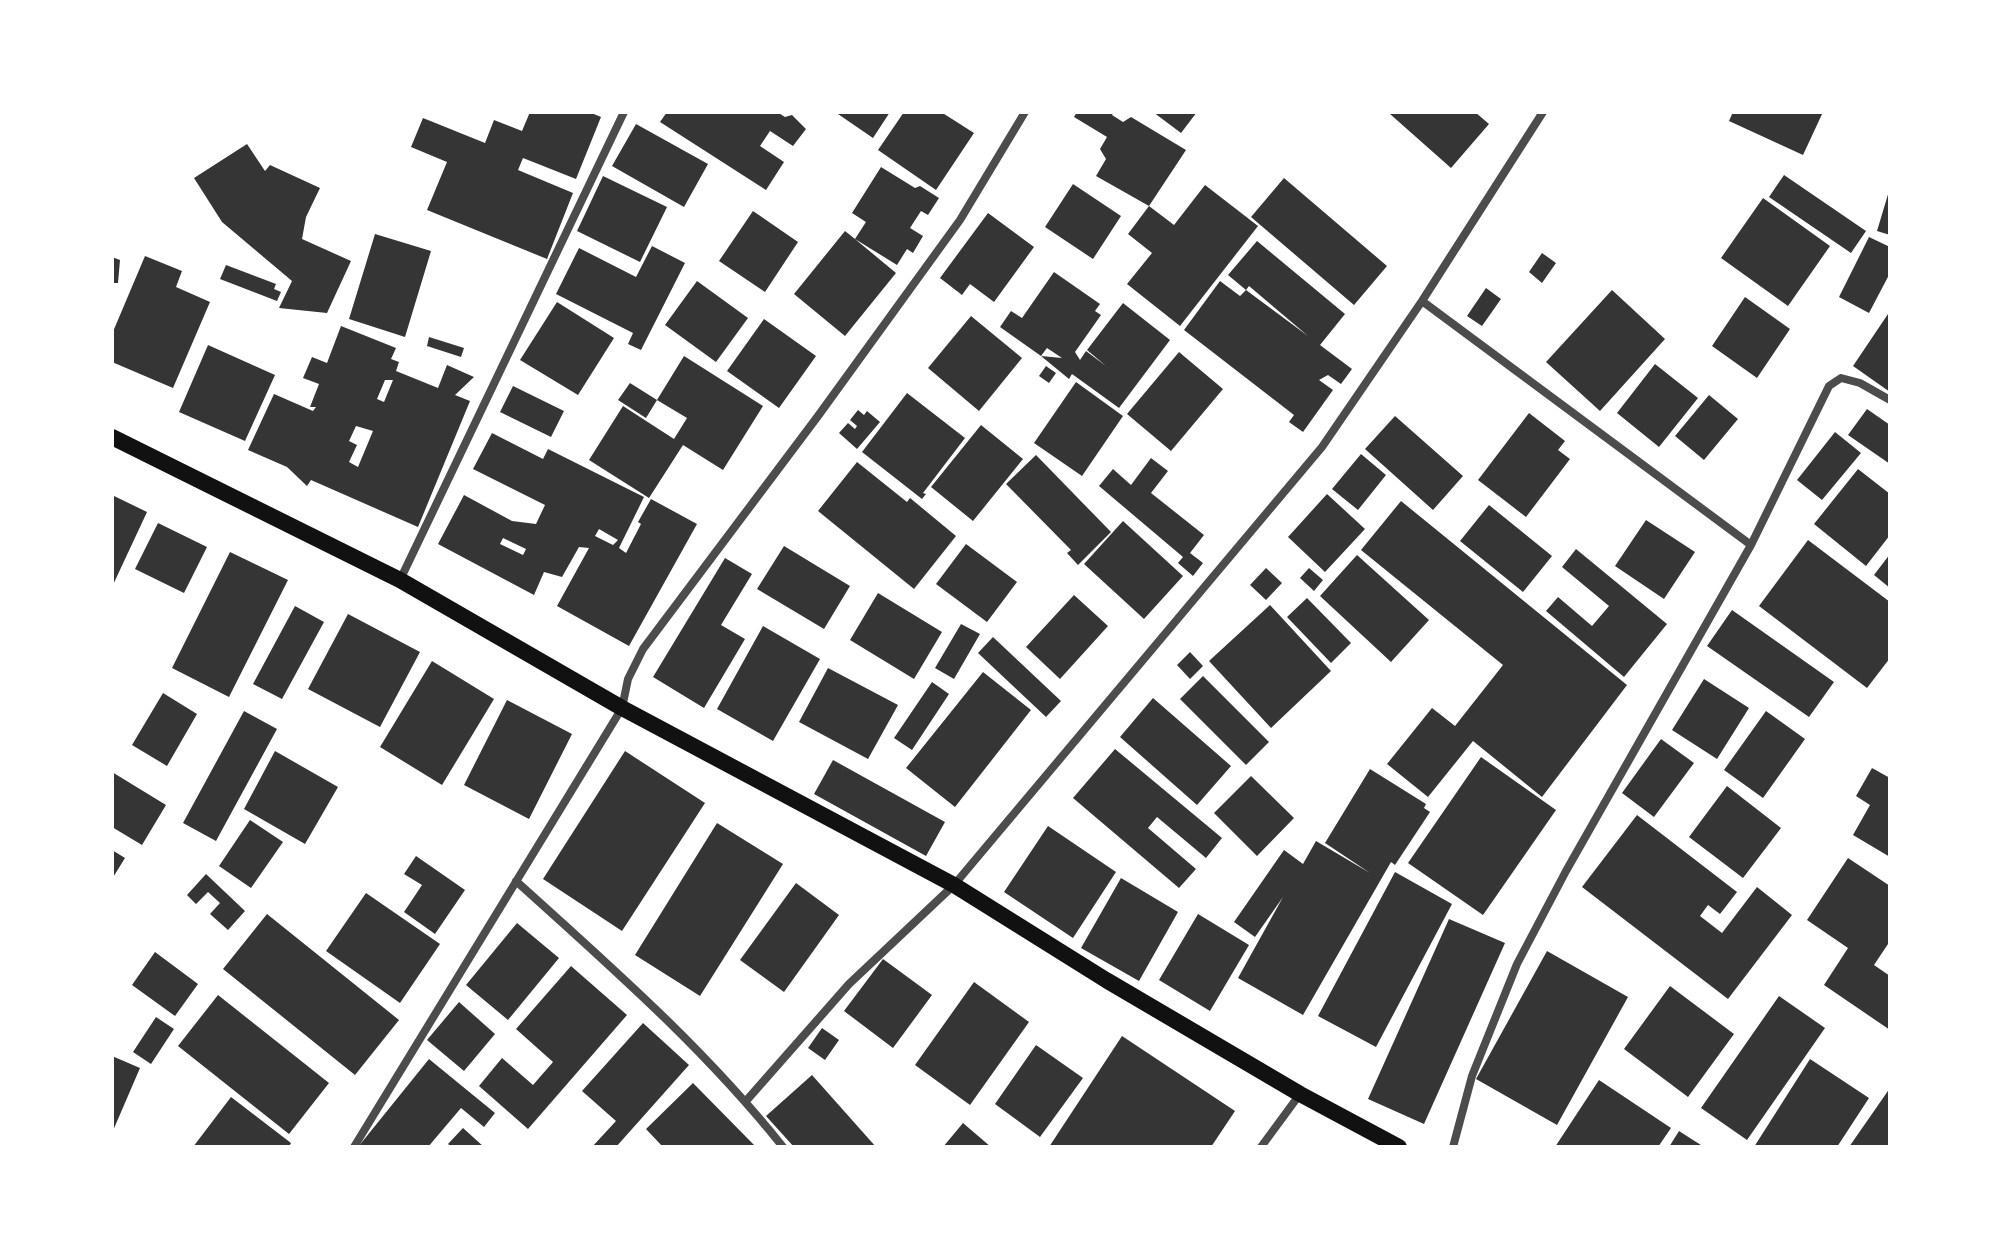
<!DOCTYPE html>
<style>
body{margin:0}
#map{position:relative;width:2002px;height:1259px;overflow:hidden;background:#fff;font-family:"Space Grotesk",sans-serif}
canvas{display:block}
.frame{position:absolute;inset:0;border:114px solid #fff;pointer-events:none}
</style>
<div id="map">
<canvas width="2002" height="1259"></canvas>
<div class="frame"></div>
</div>
<script>
const c = document.querySelector('canvas').getContext('2d');
c.lineJoin = 'round';
function fillPath(path, color) { c.fillStyle = color; c.fill(path, 'evenodd'); }
function stroke(path, color, width, dash) { c.strokeStyle = color; c.lineWidth = width; c.lineCap = dash ? 'butt' : 'round'; c.setLineDash(dash || []); c.stroke(path); }
const building = new Path2D(`
 M530 112H589L601 117 576 179 523 158 518 170 573 193 547 259 427 210 447 162 411 147 423 118 485 143 494 120 522 131Z
 M667 112H777L785 117 792 115 806 129 793 146 770 131 760 146 784 162 766 190 660 122Z
 M835 112H890L873 138Z
 M904 112H941L974 133 936 190 878 150Z
 M1077 112H1114L1112 115 1123 122 1131 117 1186 150 1149 206 1096 176 1106 159 1100 149 1107 137 1074 117Z
 M1153 112H1197L1181 133Z
 M1393 112H1475L1489 124 1451 168 1390 114Z
 M1733 112H1823L1803 155 1729 121Z
 M636 124 708 164 684 207 612 166Z
 M247 144 265 171 270 165 320 188 306 217 302 239 351 261 327 313 279 308 292 281 222 222 194 178Z
 M881 167 915 188 920 186 939 198 928 215 921 211 910 228 923 236 913 253 907 249 897 265 855 239 896 273 845 336 794 294 845 231 855 239 866 222 852 213Z
 M1784 175 1866 231 1851 253 1769 197Z
 M603 176 667 207 640 262 577 231Z
 M1284 178 1387 266 1354 305 1251 217Z
 M1073 184 1121 216 1093 259 1045 227Z
 M1205 185 1258 226 1180 326 1127 284 1152 253 1128 234 1149 206 1174 225Z
 M1889 191H1890V235L1877 231Z
 M1763 198 1830 246 1788 306 1721 258Z
 M753 211 798 242 765 292 719 261Z
 M988 213 1034 247 994 302 970 284 962 295 940 278Z
 M375 234 431 251 405 337 349 319Z
 M1869 237 1890 247V273L1869 313 1839 297Z
 M1257 241 1345 314 1320 345 1352 369 1341 384 1328 375 1319 380 1333 390 1303 432 1289 422 1294 415 1184 330 1220 281 1240 296 1246 290 1308 336 1249 286 1246 290 1228 275Z
 M652 246 685 263 641 350 628 344 633 333 556 294 579 248 636 277Z
 M1542 253 1556 263 1542 283 1529 272Z
 M145 256 182 271 176 287 210 302 173 388 112 362V334Z
 M112 257 120 260 118 283H112Z
 M226 265 276 284 274 289 281 292 277 301 220 279Z
 M1054 272 1100 304 1095 311 1101 315 1075 352 1080 360 1086 351 1106 366 1087 350 1123 303 1170 340 1119 408 1072 374 1069 379 1041 356 1062 358 1047 348 1041 356 1000 327 1011 311 1022 318Z
 M697 281 748 318 716 362 665 325Z
 M1486 288 1501 299 1482 326 1467 316Z
 M1612 290 1665 339 1600 411 1546 362Z
 M1745 297 1790 329 1757 378 1712 346Z
 M557 302 614 338 578 395 520 360Z
 M1890 311V392L1853 366Z
 M971 316 1022 358 979 411 928 368Z
 M764 319 816 356 779 408 727 371Z
 M341 326 396 348 391 359 399 362 396 371 438 388 447 365 474 377 455 395 470 401 418 527 311 480 307 486 287 467 248 450 274 394 313 411 316 407H310L319 384 303 378 312 357 327 363ZM385 380H393L384 402 377 399ZM356 426 373 431 358 467 349 462 357 445 349 441Z
 M429 337 464 348 461 357 427 346Z
 M208 345 275 375 245 441 179 412Z
 M1179 352 1223 389 1171 451 1127 414Z
 M684 356 763 406 723 470 683 445 649 498 589 460 623 406 674 439 687 418 657 400Z
 M1655 364 1698 398 1659 447 1617 413Z
 M1046 366 1056 373 1049 383 1039 376Z
 M1076 382 1123 416 1082 476 1034 443Z
 M630 383 657 400 646 418 618 400Z
 M513 386 564 411 551 437 500 412Z
 M907 393 965 438 923 493 926 494 922 499 862 452Z
 M1709 395 1738 419 1704 460 1675 436Z
 M1867 409 1890 425V464L1848 435Z
 M858 410 864 415 867 411 880 422 857 449 839 433 848 423 855 429 857 426 850 420Z
 M1529 413 1565 441 1558 450 1570 459 1526 517 1478 480Z
 M1395 416 1463 476 1433 510 1365 449Z
 M981 425 1023 459 973 521 931 487Z
 M1835 432 1861 453 1822 500 1797 480Z
 M492 433 543 459 548 449 644 497 619 548 626 553 641 524 638 522 651 499 697 524 629 646 557 606 589 548 579 547 562 577 544 572 534 595 438 544 464 495 512 521 536 524 545 505 473 469ZM599 529 618 540 613 545 595 536ZM503 538 526 549 523 555 500 544Z
 M1361 454 1386 475 1358 510 1332 489Z
 M1036 455 1111 532 1078 565 1067 553 1071 550 1006 484Z
 M1151 458 1168 471 1151 493 1204 535 1190 553 1203 563 1193 576 1178 563 1183 557 1099 486 1113 469 1131 485Z
 M857 462 907 502 910 498 956 536 914 589 818 511Z
 M1858 469 1890 494V535L1866 566 1814 524Z
 M1327 494 1365 529 1325 572 1288 537Z
 M112 495 147 512 112 587Z
 M1401 501 1627 685 1542 797 1473 741 1428 797 1387 764 1432 708 1455 726 1503 665 1361 550Z
 M1489 505 1552 556 1523 592 1460 541Z
 M1646 520 1695 552 1664 599 1615 566Z
 M1123 521 1183 576 1144 619 1084 564Z
 M158 523 207 547 184 593 135 569Z
 M1808 540 1890 602V658L1867 688 1759 606Z
 M966 544 1017 582 987 622 936 584Z
 M784 546 850 586 824 629 757 589Z
 M1576 549 1667 624 1624 677 1546 611 1558 597 1592 626 1609 606 1562 567Z
 M230 552 288 580 229 697 172 668Z
 M1890 554V588L1874 575Z
 M1357 555 1429 620 1391 662 1320 596Z
 M725 558 752 574 721 625 745 639 704 708 653 677Z
 M1266 568 1282 583 1266 600 1250 585Z
 M1309 568 1323 580 1314 591 1300 578Z
 M878 593 942 632 914 679 850 640Z
 M1074 595 1108 626 1060 679 1026 647Z
 M1307 598 1351 643 1331 663 1287 617Z
 M1270 605 1331 671 1271 728 1209 661Z
 M295 606 324 622 282 699 253 684Z
 M1732 610 1834 682 1809 717 1707 646Z
 M348 614 420 652 380 727 308 689Z
 M961 624 980 634 954 679 935 668Z
 M763 626 820 659 773 741 717 709Z
 M993 637 1061 701 1046 717 978 653Z
 M1190 652 1203 666 1190 679 1177 665Z
 M432 661 494 699 442 785 380 747Z
 M828 668 898 705 868 759 799 722Z
 M983 672 1031 710 955 807 906 768Z
 M1203 676 1269 742 1246 765 1180 699Z
 M1704 679 1749 708 1717 759 1672 730Z
 M932 682 949 694 912 750 894 738Z
 M163 693 197 714 167 766 132 745Z
 M1153 698 1231 766 1197 805 1120 737Z
 M507 700 572 734 529 819 464 785Z
 M244 711 277 729 216 841 183 823Z
 M1766 711 1805 739 1763 798 1724 770Z
 M1661 739 1694 763 1654 817 1622 793Z
 M1115 749 1222 838 1206 858 1157 817 1148 828 1196 869 1179 888 1073 798Z
 M275 751 338 787 305 844 244 809Z
 M625 751 705 803 622 931 543 879Z
 M1481 757 1556 810 1483 915 1408 863Z
 M833 760 945 822 926 856 814 794Z
 M1872 768 1890 778V857L1853 835 1870 805 1856 796Z
 M1370 769 1426 804 1424 808 1430 812 1395 865 1391 862 1303 1015 1238 978 1283 897 1255 937 1234 922 1284 850 1303 864 1316 841 1370 873 1325 843Z
 M112 772 166 805 142 845 112 827Z
 M1251 776 1294 818 1257 856 1214 813Z
 M1727 786 1781 828 1743 878 1689 837Z
 M1637 815 1737 892 1720 914 1708 905 1700 916 1722 933 1757 887 1792 915 1728 999 1582 887Z
 M250 820 283 842 251 888 219 866Z
 M717 823 783 864 700 996 635 955Z
 M1048 826 1116 872 1073 938 1004 892Z
 M112 850 125 858 112 879Z
 M416 856 465 890 435 934 404 912 422 885 404 874Z
 M1848 858 1890 886V941L1874 965 1890 976V1030L1824 985 1848 948 1807 920Z
 M1395 872 1452 904 1376 1047 1318 1016Z
 M206 874 245 911 228 930 210 914 220 903 208 892 196 904 187 895Z
 M1121 878 1178 912 1139 981 1081 948Z
 M796 883 839 915 784 992 740 960Z
 M366 893 440 944 400 1003 326 951Z
 M267 914 399 1020 355 1075 223 969Z
 M1198 914 1249 945 1210 1011 1159 980Z
 M1449 919 1505 943 1424 1124 1368 1099Z
 M517 923 559 958 508 1020 466 985Z
 M1547 951 1628 997 1557 1125 1476 1079Z
 M155 952 198 984 175 1016 132 985Z
 M883 959 932 995 893 1048 844 1011Z
 M571 966 627 1015 528 1129 479 1086 502 1058 533 1085 553 1062 516 1029Z
 M974 982 1029 1022 970 1105 915 1065Z
 M1670 986 1734 1034 1688 1097 1624 1049Z
 M218 995 329 1083 289 1134 178 1046Z
 M1779 996 1825 1028 1747 1140 1701 1108Z
 M459 1002 495 1034 464 1071 427 1040Z
 M156 1017 174 1029 151 1064 133 1052Z
 M643 1023 689 1065 616 1147H592L616 1121 582 1091Z
 M822 1028 839 1040 825 1060 808 1048Z
 M1122 1036 1235 1111 1211 1147H1049Z
 M1036 1045 1083 1078 1040 1137 995 1104Z
 M112 1056 140 1068 112 1133Z
 M429 1059 495 1113 484 1127 461 1108 428 1147H358Z
 M1810 1059 1869 1098 1837 1147H1754Z
 M812 1075 876 1147H794L766 1116Z
 M1599 1080 1671 1128 1658 1147H1555Z
 M693 1083 756 1147H663L646 1129Z
 M1890 1088V1147H1849Z
 M231 1097 291 1143 289 1147H193Z
 M963 1123 991 1147H943Z
 M463 1128 484 1147H452L448 1144Z
 M1679 1131 1704 1147H1669Z`);
const minor = new Path2D(`
 M1422 301 1751 545
 M400 580 624 112
 M516 881C610 966 704 1048 783 1147
 M746 1101 849 984 954 885 1322 447 1422 301 1543 112
 M354 1147 622 708 628 679 643 649 818 416 960 220 1025 112
 M1261 1147 1300 1094
 M1453 1147 1472 1076 1517 964 1566 871 1751 545 1829 386 1841 378 1860 383 1890 400`);
const secondary = new Path2D(`
 M112 437 400 580 622 708 954 885 1106 980 1300 1094 1399 1147`);
fillPath(building, '#353535');
stroke(minor, '#4c4c4c', 8);
stroke(secondary, '#111', 16);
</script>
